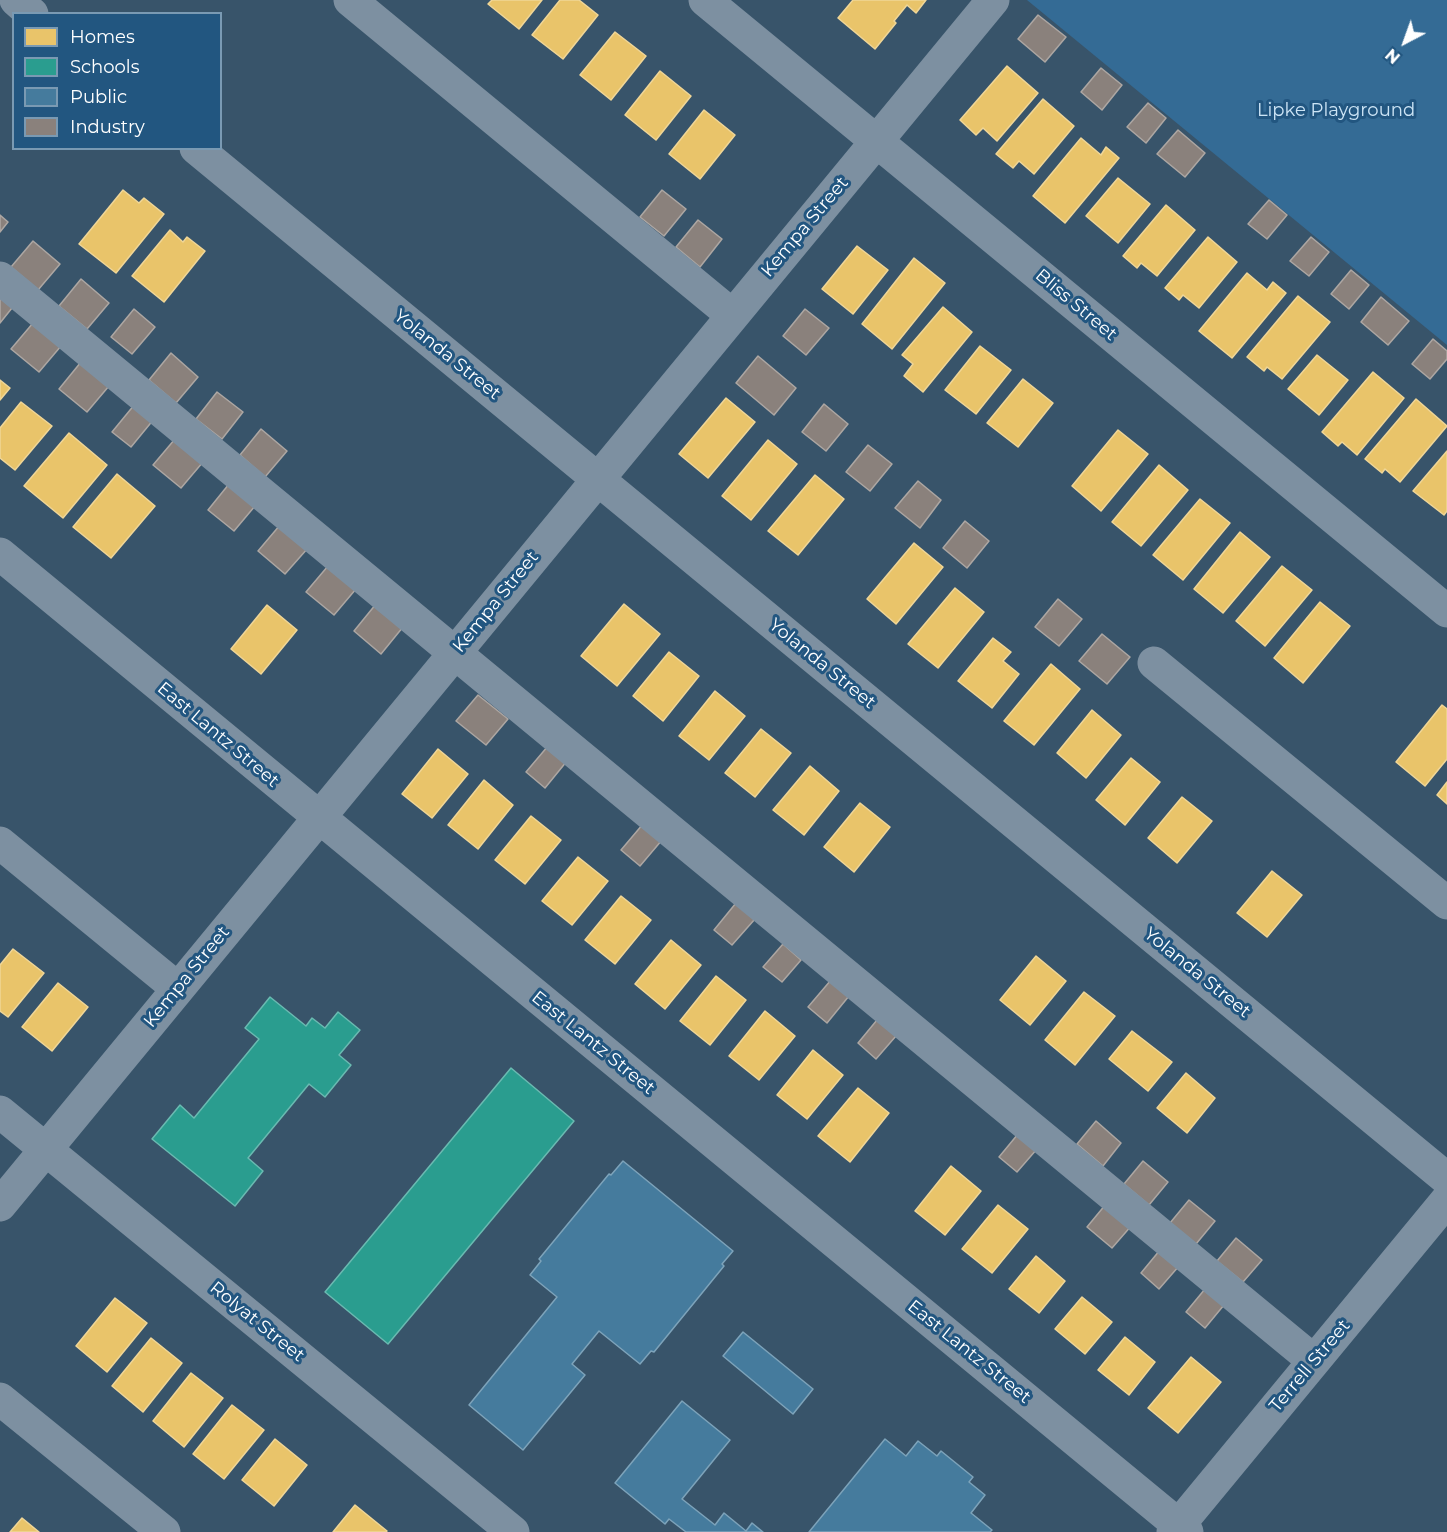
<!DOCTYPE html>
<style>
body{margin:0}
#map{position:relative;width:1447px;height:1532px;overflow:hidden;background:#38546a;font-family:Montserrat,sans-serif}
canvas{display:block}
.legend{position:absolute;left:12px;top:12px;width:210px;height:138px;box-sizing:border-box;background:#225680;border:2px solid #7a9ab3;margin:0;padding:8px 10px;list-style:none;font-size:18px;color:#fff}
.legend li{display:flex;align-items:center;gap:12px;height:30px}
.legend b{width:30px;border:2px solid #7a9ab3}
.north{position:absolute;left:1375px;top:12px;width:60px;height:60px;-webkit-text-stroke:4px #225680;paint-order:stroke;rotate:221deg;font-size:16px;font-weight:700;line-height:24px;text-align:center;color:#fff}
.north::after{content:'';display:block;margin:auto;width:21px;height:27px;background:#fff;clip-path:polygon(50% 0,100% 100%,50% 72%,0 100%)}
</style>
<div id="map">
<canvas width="1447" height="1532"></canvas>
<ul class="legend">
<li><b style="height:16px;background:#e9c46a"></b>Homes</li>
<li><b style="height:16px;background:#2a9d8f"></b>Schools</li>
<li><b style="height:16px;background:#457b9d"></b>Public</li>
<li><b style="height:16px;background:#8a817c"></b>Industry</li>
</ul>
<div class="north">N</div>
</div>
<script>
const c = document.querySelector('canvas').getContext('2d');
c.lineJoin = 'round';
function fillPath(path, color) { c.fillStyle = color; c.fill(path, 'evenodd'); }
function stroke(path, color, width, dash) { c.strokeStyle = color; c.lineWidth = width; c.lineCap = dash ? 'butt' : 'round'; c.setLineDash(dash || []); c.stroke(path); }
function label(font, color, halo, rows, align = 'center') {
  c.font = font + ' Montserrat,sans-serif'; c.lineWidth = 6; c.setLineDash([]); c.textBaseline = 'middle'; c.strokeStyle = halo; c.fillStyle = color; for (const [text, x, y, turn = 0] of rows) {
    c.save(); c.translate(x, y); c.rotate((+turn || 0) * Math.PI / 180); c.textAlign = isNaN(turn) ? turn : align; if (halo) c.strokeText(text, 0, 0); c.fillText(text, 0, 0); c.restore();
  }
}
const green = new Path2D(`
 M1027 0H1447V345Z`);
const homes = new Path2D(`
 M492 0H542L519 29 488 4Z
 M560 0H579L598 15 563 59 532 35Z
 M853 0H926L916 13 907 5 894 21 896 23 875 49 838 18Z
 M615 32 646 56 611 100 580 75Z
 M1007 66 1038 93 997 141 983 128 976 135 960 120Z
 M660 71 691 96 656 140 625 115Z
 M1043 99 1074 126 1034 174 1019 161 1013 168 996 154Z
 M704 110 735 135 700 179 669 154Z
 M1081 138 1101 155 1106 147 1119 158 1065 223 1033 196Z
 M1118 178 1150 204 1118 243 1086 216Z
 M123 190 139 203 144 198 164 214 116 273 79 244Z
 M1166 205 1195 230 1157 276 1141 263 1137 268 1123 256Z
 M170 230 183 242 187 237 205 251 164 302 132 276Z
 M1208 237 1237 262 1199 308 1183 295 1179 300 1165 288Z
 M857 246 888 270 853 314 822 289Z
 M914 258 945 283 892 349 862 324Z
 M1247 273 1267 290 1273 282 1286 293 1232 358 1199 331Z
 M1298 296 1330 322 1282 379 1267 367 1264 371 1247 357Z
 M943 307 972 332 923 392 904 376 913 364 902 355Z
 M980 346 1011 370 976 414 945 390Z
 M1317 355 1348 380 1319 415 1288 389Z
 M1373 372 1404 398 1357 455 1342 442 1338 446 1322 432Z
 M1023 379 1053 403 1018 447 987 423Z
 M0 380 10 388 0 400Z
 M726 398 755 422 708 478 679 454Z
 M1416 399 1447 426 1400 482 1385 469 1382 473 1365 459Z
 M21 402 52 426 15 470 0 458V428Z
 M1118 430 1148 454 1101 511 1072 486Z
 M69 433 107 465 63 518 24 486Z
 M768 440 797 464 751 520 722 496Z
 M1447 451V511L1444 515 1413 491Z
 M1159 465 1188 490 1141 546 1112 522Z
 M117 474 155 506 111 558 73 527Z
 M815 475 844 499 798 555 768 531Z
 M1200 499 1230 523 1183 580 1153 555Z
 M1240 532 1270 557 1223 613 1194 589Z
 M914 543 943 567 896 624 867 599Z
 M1282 566 1312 590 1265 646 1236 621Z
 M955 588 984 612 938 668 908 644Z
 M1320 602 1350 626 1303 683 1274 658Z
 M624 604 660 634 617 686 581 656Z
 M267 605 297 630 261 674 231 649Z
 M993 638 1011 652 1003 661 1019 674 992 708 958 681Z
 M669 652 699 676 663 721 633 696Z
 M1051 664 1080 689 1034 745 1004 721Z
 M715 691 745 716 709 760 679 736Z
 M1442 705 1447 709V759L1425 786 1396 762Z
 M1092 710 1121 735 1086 778 1057 753Z
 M761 729 791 753 755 797 725 773Z
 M438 749 468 774 432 818 402 794Z
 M1131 758 1160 782 1125 825 1096 800Z
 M810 766 839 791 804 835 773 810Z
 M484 780 513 805 478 849 448 825Z
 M1447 782V804L1437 795Z
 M1182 797 1212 821 1177 863 1148 838Z
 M860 803 890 827 854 872 824 847Z
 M531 816 561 840 525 884 495 860Z
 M578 857 608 881 572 925 542 901Z
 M1272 871 1302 895 1267 937 1237 913Z
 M621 896 651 920 615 964 585 940Z
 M671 940 701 965 665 1009 635 984Z
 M13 949 44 973 8 1017 0 1011V965Z
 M1036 956 1066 981 1030 1025 1000 1000Z
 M716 976 746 1000 710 1045 680 1021Z
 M58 983 88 1007 52 1051 22 1027Z
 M1084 992 1115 1016 1075 1065 1045 1040Z
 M765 1011 795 1036 759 1080 729 1056Z
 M1132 1031 1172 1062 1148 1091 1109 1059Z
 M813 1050 843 1075 807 1119 777 1095Z
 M1186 1073 1215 1098 1187 1133 1157 1108Z
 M858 1088 889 1113 850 1162 818 1136Z
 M951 1166 981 1191 945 1235 915 1211Z
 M998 1205 1028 1229 992 1273 962 1249Z
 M1036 1256 1065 1281 1039 1313 1009 1289Z
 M1082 1297 1112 1322 1085 1354 1055 1329Z
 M115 1298 147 1323 107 1372 76 1346Z
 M1125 1337 1155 1362 1129 1395 1098 1370Z
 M151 1338 182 1363 143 1412 112 1386Z
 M1191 1357 1221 1382 1178 1433 1148 1408Z
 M191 1373 223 1398 184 1447 153 1421Z
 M232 1405 264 1430 224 1479 193 1454Z
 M275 1439 307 1465 274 1506 242 1480Z
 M355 1505 387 1531 386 1532H333Z
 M22 1518 39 1532H10Z`);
const schools = new Path2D(`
 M270 997 306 1026 312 1018 325 1028 338 1012 360 1030 339 1055 351 1065 325 1097 309 1084 248 1158 263 1171 235 1206 152 1139 180 1105 194 1118 259 1039 245 1028Z
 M511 1068 574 1121 388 1344 325 1292Z`);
const public = new Path2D(`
 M623 1161 733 1251 722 1264 724 1266 654 1352 651 1351 640 1364 599 1331 572 1364 585 1375 523 1450 469 1405 557 1297 530 1275 541 1261 539 1259 609 1174 611 1175Z
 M743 1332 813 1389 793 1414 723 1356Z
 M682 1401 730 1440 682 1499 715 1525 724 1513 746 1531 752 1523 763 1532H686L669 1519 665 1524 615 1483Z
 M885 1439 906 1456 918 1441 937 1456 941 1451 973 1477 969 1482 985 1495 971 1513 992 1530 990 1532H809Z`);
const industry = new Path2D(`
 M1038 15 1066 37 1045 62 1018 39Z
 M1101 68 1122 85 1102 110 1081 92Z
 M1148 103 1166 118 1146 143 1127 127Z
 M1178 130 1205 153 1185 177 1157 154Z
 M662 190 686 209 664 236 640 217Z
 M1269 200 1287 215 1267 239 1248 224Z
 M0 215 8 222 0 232Z
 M698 220 722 239 700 267 676 247Z
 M1311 237 1329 252 1309 276 1290 261Z
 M33 241 60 264 38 290 11 267Z
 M1351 270 1369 285 1349 309 1331 294Z
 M81 279 109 303 87 329 59 306Z
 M0 297 12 308 0 323Z
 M1381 297 1409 321 1388 345 1361 322Z
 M134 309 155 327 132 354 111 337Z
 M805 309 829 328 806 355 783 336Z
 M33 323 61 346 39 372 11 349Z
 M1433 339 1447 351V359L1430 379 1412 364Z
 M171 353 198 377 176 403 149 380Z
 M758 356 796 388 774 415 736 383Z
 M81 362 109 386 87 412 59 389Z
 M217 392 243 412 222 439 196 419Z
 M135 404 154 419 131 447 112 432Z
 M824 404 848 424 826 451 802 432Z
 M261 429 287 451 265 477 240 455Z
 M175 439 203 462 181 488 153 465Z
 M868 445 892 464 870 491 846 472Z
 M918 481 941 500 920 528 895 508Z
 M229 484 255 506 234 531 208 510Z
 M965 521 989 541 967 568 943 548Z
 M280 525 308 548 285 574 258 551Z
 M328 566 356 589 334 615 306 592Z
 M1058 599 1082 619 1059 646 1035 627Z
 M376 604 403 627 381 654 354 631Z
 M1102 634 1130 657 1107 684 1079 661Z
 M478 695 508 719 486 745 456 721Z
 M548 746 567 761 545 788 526 772Z
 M643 824 662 840 640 866 621 850Z
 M736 903 755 919 732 945 714 930Z
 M783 944 801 960 782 982 763 967Z
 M831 980 849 996 827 1023 808 1007Z
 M877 1020 896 1036 876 1059 858 1043Z
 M1096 1121 1121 1143 1103 1166 1077 1144Z
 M1018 1134 1037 1149 1017 1172 999 1157Z
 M1143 1161 1168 1182 1149 1205 1124 1184Z
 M1189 1200 1215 1221 1196 1244 1170 1223Z
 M1106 1204 1132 1225 1112 1248 1087 1227Z
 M1236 1238 1262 1260 1243 1282 1217 1261Z
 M1160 1250 1179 1266 1159 1289 1141 1273Z
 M1205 1289 1224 1305 1205 1328 1186 1312Z`);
const minor = new Path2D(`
 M16 0 32 14
 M350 0 732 315
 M705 0 1447 611
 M196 148 1447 1179
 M0 278 1314 1361
 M0 554 1187 1532
 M1154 663 1447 903
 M0 843 177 988
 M0 1112 513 1532
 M0 1205 993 0
 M0 1399 164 1532
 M1173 1532 1447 1200`);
const parkNames = [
 ["Lipke Playground",1336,111]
];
const streetNames = [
 ["Kempa Street",805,227,-50],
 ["Bliss Street",1076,305,40],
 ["Yolanda Street",447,355,39],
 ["Kempa Street",496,602,-51],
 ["Yolanda Street",822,664,39],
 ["East Lantz Street",218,735,40],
 ["Yolanda Street",1197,973,39],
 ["Kempa Street",187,977,-51],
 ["East Lantz Street",593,1043,39],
 ["Rolyat Street",257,1322,39],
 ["East Lantz Street",969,1352,39],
 ["Terrell Street",1310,1366,-50]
];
fillPath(green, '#346b95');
fillPath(homes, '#e9c46a');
stroke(homes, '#f0d697', 1.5);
fillPath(schools, '#2a9d8f');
stroke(schools, '#6abab1', 1.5);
fillPath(public, '#457b9d');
stroke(public, '#7da3ba', 1.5);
fillPath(industry, '#8a817c');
stroke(industry, '#ada7a3', 1.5);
stroke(minor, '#7d90a1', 33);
label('18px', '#cce4f5', '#225680', parkNames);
label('18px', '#fff', '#225680', streetNames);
</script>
